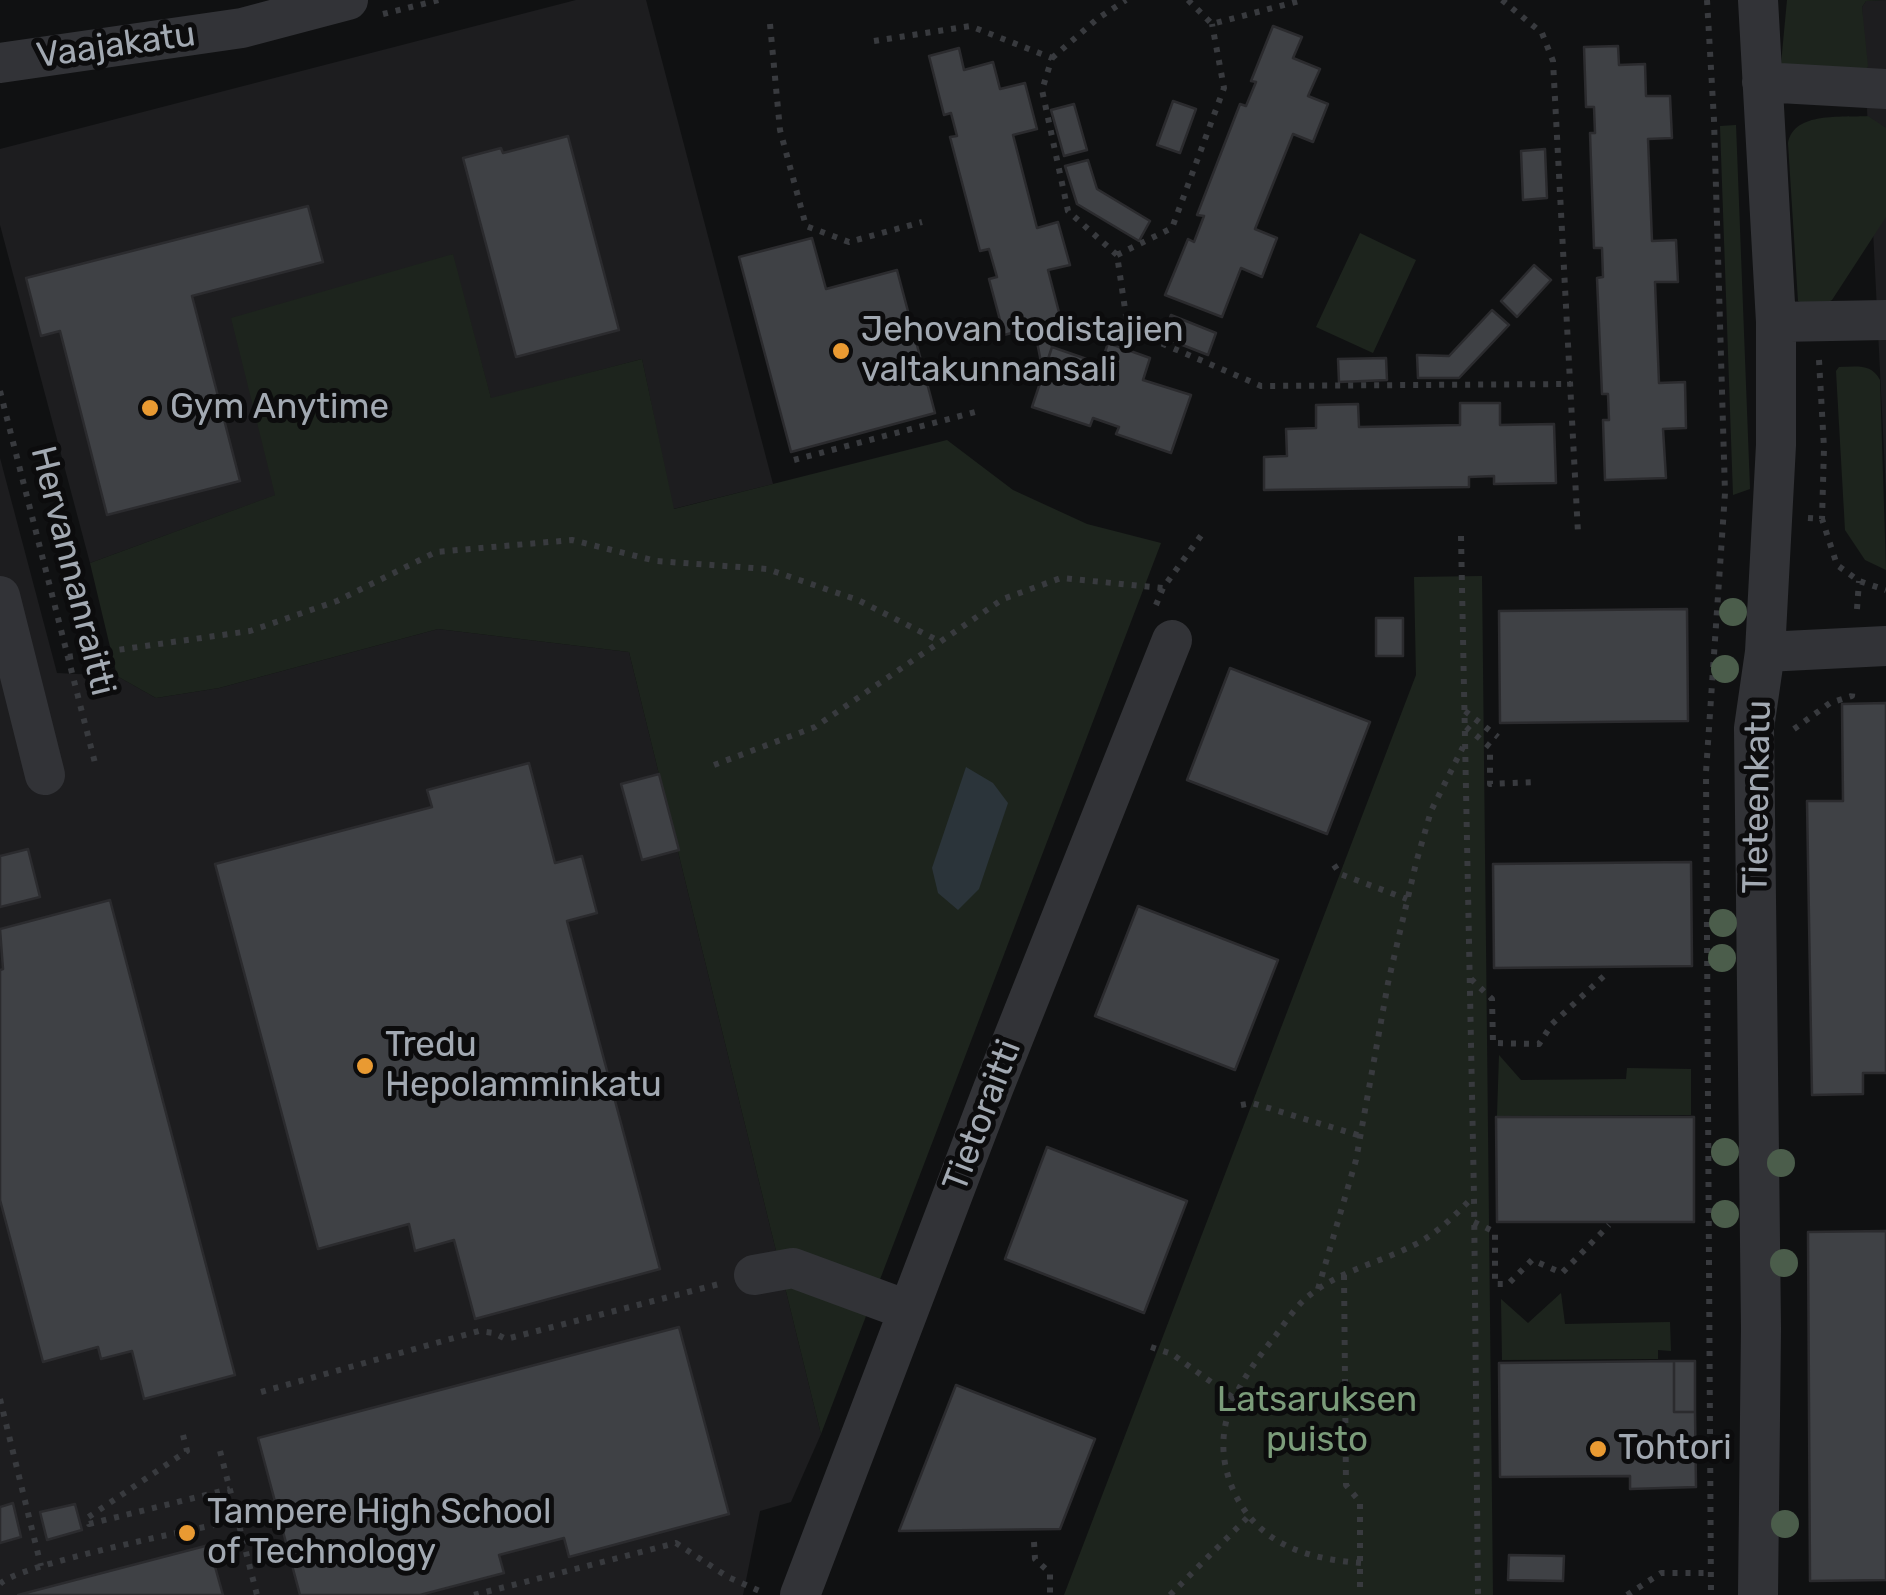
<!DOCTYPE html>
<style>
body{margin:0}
canvas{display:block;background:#101112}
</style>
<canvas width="1886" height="1595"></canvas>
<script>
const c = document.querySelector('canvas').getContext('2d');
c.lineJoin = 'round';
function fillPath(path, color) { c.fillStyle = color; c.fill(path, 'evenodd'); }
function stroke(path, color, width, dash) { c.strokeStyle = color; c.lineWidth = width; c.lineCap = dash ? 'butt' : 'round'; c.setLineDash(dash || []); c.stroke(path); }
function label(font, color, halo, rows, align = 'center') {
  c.font = font + ' Rubik,sans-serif'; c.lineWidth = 10; c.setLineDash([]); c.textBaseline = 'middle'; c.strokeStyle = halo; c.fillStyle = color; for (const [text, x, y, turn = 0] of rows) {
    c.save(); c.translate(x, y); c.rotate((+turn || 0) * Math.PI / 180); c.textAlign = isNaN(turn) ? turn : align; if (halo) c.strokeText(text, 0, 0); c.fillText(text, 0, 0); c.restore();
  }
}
const built = new Path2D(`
 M576 0H646L773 484 673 509 642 359 491 399 452 254 276 495 90 563 0 225V149Z
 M1886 0V492L1862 7 1866 1Z
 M0 458 57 673 117 676 156 698 219 688 438 629 629 652 821 1434 791 1502 760 1511 743 1595H0Z`);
const green = new Path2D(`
 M1787 0H1884L1866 1 1862 7 1868 66 1864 74 1781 64Z
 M1868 116 1886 128V217L1832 300C1822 306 1809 308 1798 301L1788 143C1794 111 1842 118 1868 116Z
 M1736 125 1750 489 1733 495 1720 126Z
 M1360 233 1416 260 1373 353 1316 327Z
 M453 254 491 398 642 359 674 509 947 440 1013 490 1087 524 1161 543 821 1434 629 652 438 629 219 688 156 698 117 676 90 563 275 495 231 318Z
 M1839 367C1856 367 1871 363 1880 380L1886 570 1865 560 1845 530 1836 371Z
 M1482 576 1493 1595H1064L1416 675 1414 577Z
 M1499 1055 1521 1080 1626 1079 1627 1068 1691 1069V1115L1497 1116Z
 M1561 1293 1565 1324 1670 1322 1671 1351 1658 1350V1359L1502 1360 1501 1299 1528 1323Z`);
const water = new Path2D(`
 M966 767 993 783 1008 803 979 889 958 910 938 893 932 868Z`);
const building = new Path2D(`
 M1273 26 1302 37 1293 58 1320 69 1308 96 1328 104 1313 142 1293 134 1255 229 1277 238 1262 277 1241 268 1222 317 1165 295 1188 239 1194 242 1204 216 1197 215 1240 104 1246 106 1256 82 1251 81Z
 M1618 46 1619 65 1645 64 1646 96H1670L1672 138 1648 139 1652 241 1676 240 1678 282H1655L1659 383 1685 382 1686 428 1663 429 1666 478 1605 480 1603 420H1609L1608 394H1602L1597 278 1603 277 1602 248H1594L1590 133H1595L1594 107H1586L1584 47Z
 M959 48 964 70 993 62 1000 89 1025 83 1037 129 1013 135 1037 228 1058 222 1070 265 1048 270 1061 320 1004 335 989 279 997 277 989 249 980 251 950 137 957 136 951 113 944 115 929 56Z
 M1173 101 1196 109 1180 153 1157 145Z
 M1074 104 1087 150 1064 156 1051 110Z
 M568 136 619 330 516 357 463 158 501 148 503 153Z
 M1545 149 1547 198 1523 200 1521 151Z
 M1088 160 1097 189 1150 221 1139 241 1077 204 1065 166Z
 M308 206 323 262 192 296 240 481 107 515 60 331 41 336 26 278Z
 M812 238 826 289 897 270 935 413 791 452 739 257Z
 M1534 265 1551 280 1517 317 1501 301Z
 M1492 310 1509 325 1459 378H1418L1417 355 1449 356Z
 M1171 315 1216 333 1208 355 1162 337Z
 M1045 324 1052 347 1047 363 1041 362 1034 327Z
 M1108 343 1150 358 1143 380 1191 395 1171 453 1116 434 1119 427 1093 418 1090 426 1032 407 1052 347 1101 364Z
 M1386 358 1387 380 1339 382 1338 359Z
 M1460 403H1500V425L1554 424 1556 483 1494 484V476L1469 477V487L1264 490V457L1287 456 1286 429 1316 428V405L1358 404 1359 427 1460 425Z
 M1687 609 1688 721 1500 723 1499 611Z
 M1376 618H1403V656H1376Z
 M1230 668 1370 722 1327 834 1187 780Z
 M1886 703V1073H1863V1094L1812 1095 1807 801H1843L1842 704Z
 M529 763 555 863 582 856 597 913 567 921 660 1269 475 1319 454 1240 415 1251 409 1224 318 1249 215 864 432 807 427 790Z
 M659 774 679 850 642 860 621 784Z
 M28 849 40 897 0 907V856Z
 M1691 862 1692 966 1494 968 1493 864Z
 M110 900 235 1375 144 1399 132 1351 101 1359 98 1347 43 1362 0 1200V970L3 969 0 929Z
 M1138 906 1278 960 1235 1070 1095 1016Z
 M1496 1117H1694V1222H1497Z
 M1047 1147 1187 1201 1144 1313 1005 1259Z
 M1886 1231V1580L1810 1581 1808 1232Z
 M679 1327 729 1514 569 1557 564 1538 499 1555 504 1573 420 1595H300L258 1438Z
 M1674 1361V1412H1695L1696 1487 1630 1489V1476L1500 1477 1499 1363Z
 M1674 1361H1695V1412H1674Z
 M956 1385 1095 1439 1060 1529 899 1531Z
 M13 1503 21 1537 0 1543V1507Z
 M75 1504 82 1530 47 1540 40 1512Z
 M209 1545 223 1595H18Z
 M1509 1555 1564 1556 1563 1581 1508 1580Z`);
const path = new Path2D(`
 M1188 0 1212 24 1303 0
 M1502 0 1542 33 1553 61 1578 533
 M1707 0 1714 120 1725 493 1706 772 1711 1595
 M383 14 439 0
 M770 24 780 130 806 226 849 242 922 222
 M874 41 970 26 1052 58 1042 90 1068 211 1117 255 1128 329 1261 386 1571 384
 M1052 58 1097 19 1126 0
 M1117 255 1172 228 1224 88 1212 24
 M1819 360 1824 448 1822 519
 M0 391 95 763
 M794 460 979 411
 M1808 518 1822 519 1837 565 1859 581 1886 590
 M1461 536 1474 1196 1478 1595
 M1156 605 1163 588 1205 530
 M1857 609 1859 581
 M68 657 250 631 337 601 436 552 572 540 656 561 767 569 858 600 939 641
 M1465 711 1498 737
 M1466 727 1490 747V784L1536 782
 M1794 729 1830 703 1852 696 1853 687
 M714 765 815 727 1003 599 1061 578 1163 588
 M1334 865 1340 874 1407 899
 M1471 979 1492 999 1493 1043 1539 1044 1552 1024 1605 975
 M1241 1105 1252 1103 1361 1136
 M1474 1222 1495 1232V1284H1508L1532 1260 1562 1273 1609 1225
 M1344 1275 1346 1485 1360 1502V1595
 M1318 1289 1356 1160 1388 983 1416 863 1431 811 1463 747
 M1151 1347 1172 1354 1232 1397
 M261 1392 479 1331 494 1333 506 1339 719 1284
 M0 1399 41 1566
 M183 1435 187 1451 87 1518 89 1524 230 1489
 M220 1451 257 1595
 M1034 1542 1035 1559 1050 1573V1595
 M1361 1563C1308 1559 1260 1545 1235 1494 1205 1430 1238 1383 1276 1335 1285 1323 1294 1309 1305 1299 1335 1272 1379 1263 1414 1245 1438 1233 1455 1215 1473 1197
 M0 1584C16 1565 201 1528 237 1520
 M474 1595 676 1543 728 1577 764 1593
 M1170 1595 1247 1518
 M1627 1595 1661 1573H1711`);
const minor = new Path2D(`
 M1758 0 1776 322V445L1765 652 1754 728 1761 1328 1758 1595
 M0 63 242 28 348 0
 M1762 82 1886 89
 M1776 322 1886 320
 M0 596 45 775
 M1765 652 1886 646
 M754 1275 793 1268 907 1310
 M800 1595 993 1089 1172 640`);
const trees = [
 [1733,612],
 [1725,669],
 [1723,923],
 [1722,958],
 [1725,1152],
 [1781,1163],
 [1725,1214],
 [1784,1263],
 [1785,1524]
];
const markers = [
 [841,351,10,"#e99a32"],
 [150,408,10,"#e99a32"],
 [365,1066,10,"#e99a32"],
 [1598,1449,10,"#e99a32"],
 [187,1533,10,"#e99a32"]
];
const streetNames = [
 ["Vaajakatu",116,46,-8],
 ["Hervannanraitti",72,571,76],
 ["Tieteenkatu",1758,797,-89],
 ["Tietoraitti",983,1116,-69]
];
const poiNames = [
 ["Jehovan todistajien",861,331],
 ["valtakunnansali",861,371],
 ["Gym Anytime",170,408],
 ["Tredu",385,1046],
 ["Hepolamminkatu",385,1086],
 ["Tohtori",1618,1449],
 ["Tampere High School",207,1513],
 ["of Technology",207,1553]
];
const parkNames = [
 ["Latsaruksen",1317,1401],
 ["puisto",1317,1441]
];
fillPath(built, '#1d1d1f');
fillPath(green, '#1d241d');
fillPath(water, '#2b343a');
fillPath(building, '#3f4145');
stroke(building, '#2b2b2e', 2.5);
stroke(path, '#383a3e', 6, [5, 8]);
stroke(minor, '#323337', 40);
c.fillStyle = '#4b5d4b';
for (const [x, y] of trees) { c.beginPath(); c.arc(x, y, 14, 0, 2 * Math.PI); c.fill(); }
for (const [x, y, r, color] of markers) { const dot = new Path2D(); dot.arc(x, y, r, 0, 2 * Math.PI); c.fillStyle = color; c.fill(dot); stroke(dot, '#0c0c0d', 4); }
label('35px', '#a2a9b2', '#0c0c0d', streetNames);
label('35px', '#a2a9b2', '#0c0c0d', poiNames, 'left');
label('35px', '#7b9c7a', '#0c0c0d', parkNames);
</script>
